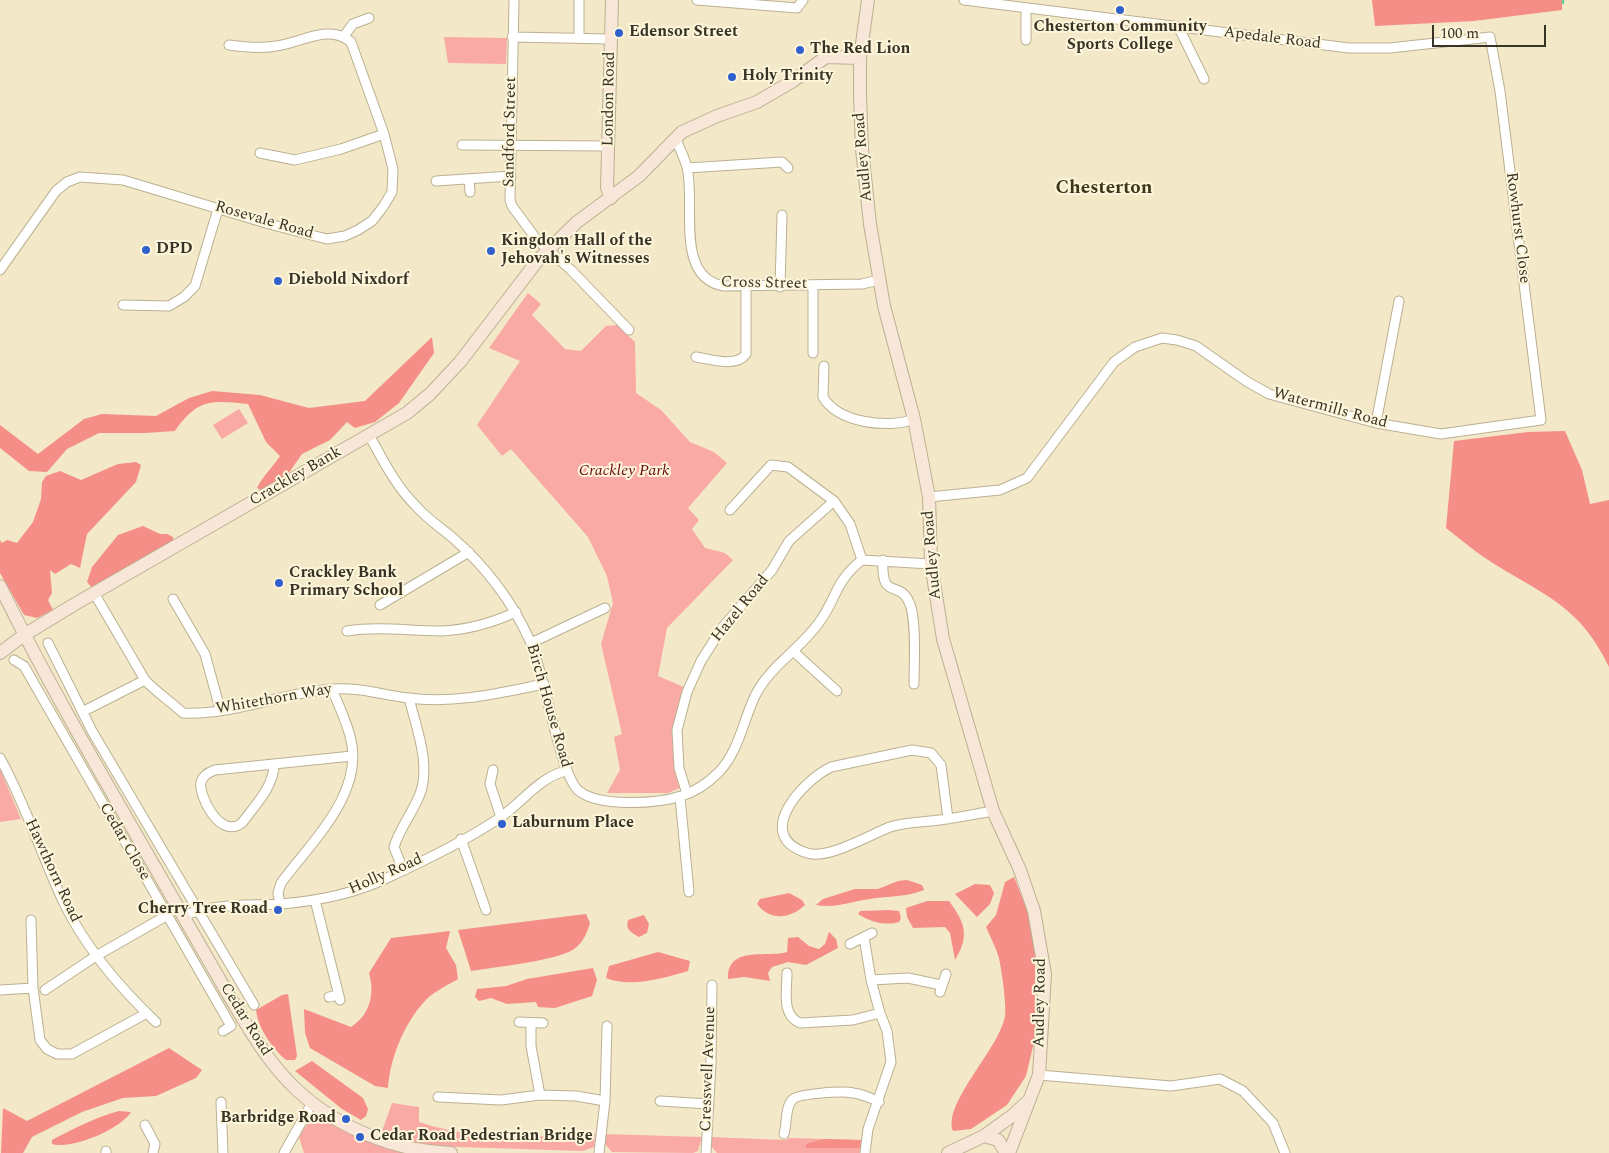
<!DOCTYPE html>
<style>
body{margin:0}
#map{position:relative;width:1609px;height:1153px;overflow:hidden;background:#f3e8c7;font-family:Spectral,serif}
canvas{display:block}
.scale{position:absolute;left:1432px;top:25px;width:114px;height:22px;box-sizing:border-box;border:2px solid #373326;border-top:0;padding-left:6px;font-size:15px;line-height:18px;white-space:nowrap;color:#373326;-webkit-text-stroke:4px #fef6db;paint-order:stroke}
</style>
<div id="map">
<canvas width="1609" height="1153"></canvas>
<div class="scale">100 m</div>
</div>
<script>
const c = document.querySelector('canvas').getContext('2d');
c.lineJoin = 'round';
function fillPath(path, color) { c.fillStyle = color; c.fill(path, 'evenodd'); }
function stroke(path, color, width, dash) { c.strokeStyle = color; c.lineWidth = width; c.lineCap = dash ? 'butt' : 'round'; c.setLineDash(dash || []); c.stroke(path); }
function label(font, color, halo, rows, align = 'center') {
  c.font = font + ' Spectral,serif'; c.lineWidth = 4; c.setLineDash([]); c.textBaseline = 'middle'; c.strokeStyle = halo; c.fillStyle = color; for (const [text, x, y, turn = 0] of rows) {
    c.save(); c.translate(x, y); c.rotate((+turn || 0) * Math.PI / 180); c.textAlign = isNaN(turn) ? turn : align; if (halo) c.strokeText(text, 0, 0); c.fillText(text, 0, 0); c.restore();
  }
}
const green = new Path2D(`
 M444 37 507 38 506 64 448 63Z
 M528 293 541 304 532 315 565 349 581 351 606 326 617 325 635 342 636 393 661 410 690 442 714 452 727 463 688 508 699 520 692 529 705 548 725 553 733 560 667 628 658 676 686 688 680 709 682 787 668 793H607L620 770 614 737 622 734 601 644 613 603 607 576 588 537 511 449 502 456 477 425 520 361 489 348Z
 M239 409 248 423 222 439 213 425Z
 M0 769 21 819 0 822Z
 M392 1103 419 1107V1122C475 1141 537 1137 595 1134L594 1147 583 1151 427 1146 381 1134Z
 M313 1115H318L358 1137 410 1153H304L299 1137Z
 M603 1134 702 1137 698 1151 693 1153 612 1152 603 1142Z
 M710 1137 785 1140 790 1138 864 1140 862 1151 859 1153H717L710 1145Z`);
const forest = new Path2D(`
 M1372 0H1562V10L1474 21 1375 26Z
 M432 337 434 353 399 403 375 422 355 428 347 422 330 440 302 454 288 474 263 491 257 488C262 477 273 467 280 456L266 442 248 404C211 400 197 399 175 431L145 433H99L67 449 47 472 29 471 0 448V425L38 454 84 419 102 414 156 416 189 398 212 391 260 395 309 408 365 401Z
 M1565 431 1582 470 1590 504 1609 500V667C1579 603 1540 594 1485 558 1472 549 1459 538 1446 528L1454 441 1528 432Z
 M136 462 141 465 136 482 87 534 80 568 71 564 55 574 50 570 52 593 48 600 53 610 37 618 24 615 0 573V540L2 543 7 540 17 543 33 522 41 499 42 482 46 476 60 471 81 480 118 464Z
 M143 526 160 534H167L173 537 174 543 93 589 87 582 92 567 118 535Z
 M1014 877 1031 920 1035 946V1038L1026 1076 1007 1105 971 1129 953 1131C942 1104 1000 1048 1005 1016 1007 1007 1001 964 998 955 995 946 990 936 986 927L996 915 1005 882Z
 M907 880 922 885 924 890C907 897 888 896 870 899 852 901 834 909 816 905L823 899 855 889H878L898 881Z
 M975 884 990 885 994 893 990 904 977 917 955 894Z
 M789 893 802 900 805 905C790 919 770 921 757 904L760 899Z
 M927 901H949C965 923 970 935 955 960L950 933 945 927 913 928 907 917 906 908Z
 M889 910 899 911 901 918 899 922C885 926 870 922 858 914L860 911Z
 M586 914 590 923C587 933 583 943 574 949 556 961 495 967 471 971L458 930Z
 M644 915 649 924 647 933 639 937C631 932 625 930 628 920Z
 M450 931 446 948 456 965 458 979C446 986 431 993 423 1003 403 1026 390 1059 388 1088L375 1086 310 1048 305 1033 304 1009 351 1027C370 1015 375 994 369 973L391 938Z
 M829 932 836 939 838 948 806 965 788 962 772 967 768 973 770 981 744 977 728 979C727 945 767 958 787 952L788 938 798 937 809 946 819 949 825 944Z
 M658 952 690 961 688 971C664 978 630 988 606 978L609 966Z
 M593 968 597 980 592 996 555 1008 538 1007 536 1002 507 1004 491 998 479 1001 475 997 477 989 506 986 527 979Z
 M288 994 297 1056 295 1060H286C272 1048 258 1028 256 1010L282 995Z
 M169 1048 202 1070 196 1078 156 1096 123 1098 82 1112 32 1137 23 1153H1L3 1108 27 1121Z
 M312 1061 363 1098 368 1109 366 1116 361 1120 342 1109 295 1071Z
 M119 1111 131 1112C121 1129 71 1150 52 1144V1140C73 1129 96 1117 119 1111Z
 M824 1139 861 1140 860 1148H806V1144Z`);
const stream = new Path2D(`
 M1563 0V3`);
const street = new Path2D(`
 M514 0 510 200 512 206 537 240 571 270 629 330
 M579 0V38
 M697 0 797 8 803 0
 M1026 9V40
 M1179 28 1204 79
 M344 36 353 24 369 18
 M512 37 611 39
 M676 139C679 148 685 158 687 168 696 203 674 278 724 286L862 284 879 280
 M462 145 609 146
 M260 153 295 160 341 149 384 134
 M687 168 782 162 788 168
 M469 179 470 192
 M436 181 511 176
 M0 270 56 191 67 182 80 177 123 180 269 224 327 239 345 236 358 230 372 221 383 207 392 192 393 169 384 134 351 42C329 23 301 43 276 46 260 49 244 47 229 45
 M780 287 782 215
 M123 305 169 306 184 297 195 286 218 209
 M813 353V286
 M696 357C711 359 736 368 746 354V286
 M824 366 823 397C838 423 889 429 914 419
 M1376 423 1399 301
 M369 435C383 460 395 485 415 505 426 518 440 527 453 538 486 567 512 601 530 641 544 671 560 776 579 791 599 807 657 804 681 796 695 792 709 782 719 772 739 751 743 721 755 696 769 667 799 650 818 624 837 599 834 582 862 560L931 564
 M929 497 1000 490 1027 478 1114 362 1135 347 1162 338 1177 340 1196 346 1246 381 1269 394 1376 423 1441 434 1541 420 1500 91 1490 37 1390 48H1349L964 0
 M730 510 771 465 788 467 834 501 850 524 862 560
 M883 560C881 602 899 579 909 602 917 618 914 665 914 684
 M94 593 145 680C155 691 171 702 183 713 232 716 284 692 333 689 359 687 383 695 408 698 455 704 499 693 544 684
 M173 599 205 654 220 709
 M380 605 469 552
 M347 631C379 626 409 631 441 631 467 630 492 623 516 612
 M48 643 92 731 254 1005
 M531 643 605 608
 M794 652 837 691
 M14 660 24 666 231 1026 223 1031
 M82 712 145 680
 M0 758C25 803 41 854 63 901 85 947 120 988 156 1022
 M274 764C274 787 255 805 242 823 220 840 198 795 201 782 203 775 209 772 215 770L352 756
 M493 770 490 784 501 817
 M687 794 679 768 677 730 687 692 701 661 722 628 772 570 789 541 834 501
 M680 797 689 892
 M948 819 941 765 931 753 912 750 831 767C802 781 752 836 807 853 828 860 869 835 890 827 905 822 924 822 940 820 957 818 975 814 993 811
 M461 839 486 910
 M403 870 394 847C400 828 413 812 420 794 431 764 416 727 409 698
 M315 900 340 1000
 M280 904 278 893 281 883C312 841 366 792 350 736 346 720 338 704 332 689
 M183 916C214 903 248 906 281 904 317 901 354 894 387 878 424 861 465 841 498 819 521 804 539 777 566 771
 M31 920 33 988 40 1040 47 1049 57 1054H72L147 1013
 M864 937 871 980 880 1013 887 1031 891 1062 868 1129 865 1153
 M850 944 872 933
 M787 973C787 991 781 1015 800 1023L853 1020 880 1013
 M871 980 908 978 941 985
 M0 990 33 988
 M45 990 96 956 166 916
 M940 992 946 974
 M329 997 338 995
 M519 1022 543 1023
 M531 1023V1046L540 1095
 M1039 1075 1171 1086 1220 1079 1243 1091 1273 1123 1285 1153
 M438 1097 501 1100 540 1095 576 1096 605 1101
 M660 1101 709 1104
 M221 1102 223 1153
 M145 1125 155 1144 153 1153
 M784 1134C787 1124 785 1108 792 1100 798 1093 844 1091 853 1093 862 1094 871 1098 879 1102
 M106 1153V1151
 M284 1153 312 1103
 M599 1153 605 1101 607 1026
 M706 1153 711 1064 712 985`);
const secondary = new Path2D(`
 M868 0 860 58V95L862 149 870 224 884 306 914 419 929 497 931 564 943 639 993 811 1020 870 1034 911 1045 974 1039 1075 1009 1153
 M611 198 607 188 612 0
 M0 586C53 694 115 797 175 902 192 932 210 963 228 994 248 1027 267 1062 296 1089 337 1128 395 1151 451 1153
 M0 653 24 635 75 604 407 413 430 394 460 362 538 260 577 222 639 176 682 132 717 116 757 102 793 81 826 57 860 58
 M984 1136 1012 1116 1027 1102
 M948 1153 984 1136 998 1140 1006 1153`);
const markers = [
 [1120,10,5,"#2f60ce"],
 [619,33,5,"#2f60ce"],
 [800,50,5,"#2f60ce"],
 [732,77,5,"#2f60ce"],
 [146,250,5,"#2f60ce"],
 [491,251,5,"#2f60ce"],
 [278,281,5,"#2f60ce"],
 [279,583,5,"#2f60ce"],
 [502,824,5,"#2f60ce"],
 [278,910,5,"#2f60ce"],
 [346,1119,5,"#2f60ce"],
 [360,1137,5,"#2f60ce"]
];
const poiNames = [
 ["Chesterton Community",1120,28,"center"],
 ["Sports College",1120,46,"center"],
 ["Edensor Street",629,33],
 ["The Red Lion",810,50],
 ["Holy Trinity",742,77],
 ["Kingdom Hall of the",501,242],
 ["Jehovah's Witnesses",501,260],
 ["DPD",156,250],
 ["Diebold Nixdorf",288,281],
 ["Crackley Bank",289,574],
 ["Primary School",289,592],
 ["Laburnum Place",512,824],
 ["Cherry Tree Road",268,910,"right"],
 ["Barbridge Road",336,1119,"right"],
 ["Cedar Road Pedestrian Bridge",370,1137]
];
const streetNames = [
 ["Apedale Road",1272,39,7],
 ["London Road",610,99,-89],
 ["Sandford Street",511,132,-89],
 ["Audley Road",864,157,-95],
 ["Rosevale Road",264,221,16],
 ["Rowhurst Close",1517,228,83],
 ["Cross Street",764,284,1],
 ["Watermills Road",1330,409,15],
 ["Crackley Bank",296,477,-30],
 ["Audley Road",933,555,-95],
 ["Hazel Road",741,609,-51],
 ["Whitethorn Way",274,700,-10],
 ["Birch House Road",548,706,74],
 ["Cedar Close",124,842,60],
 ["Hawthorn Road",52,871,65],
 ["Holly Road",386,875,-24],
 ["Audley Road",1041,1003,-89],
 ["Cedar Road",245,1020,58],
 ["Cresswell Avenue",709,1069,-88]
];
const parkNames = [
 ["Crackley Park",624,472]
];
const quarterNames = [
 ["Chesterton",1104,189]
];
fillPath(green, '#faaaa5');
fillPath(forest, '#f68e88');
stroke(stream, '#64d29e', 2.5);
stroke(street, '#bbb191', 11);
stroke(secondary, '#bbb191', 14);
stroke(street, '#fff', 9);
stroke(secondary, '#f8e6d9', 12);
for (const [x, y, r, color] of markers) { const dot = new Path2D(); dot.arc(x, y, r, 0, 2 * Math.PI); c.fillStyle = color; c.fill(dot); stroke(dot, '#fef6db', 2); }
label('bold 16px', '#373326', '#fef6db', poiNames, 'left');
label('16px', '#373326', '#fef6db', streetNames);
label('italic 16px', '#690a13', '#fef6db', parkNames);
label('bold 19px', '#3e361a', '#fef6db', quarterNames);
</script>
